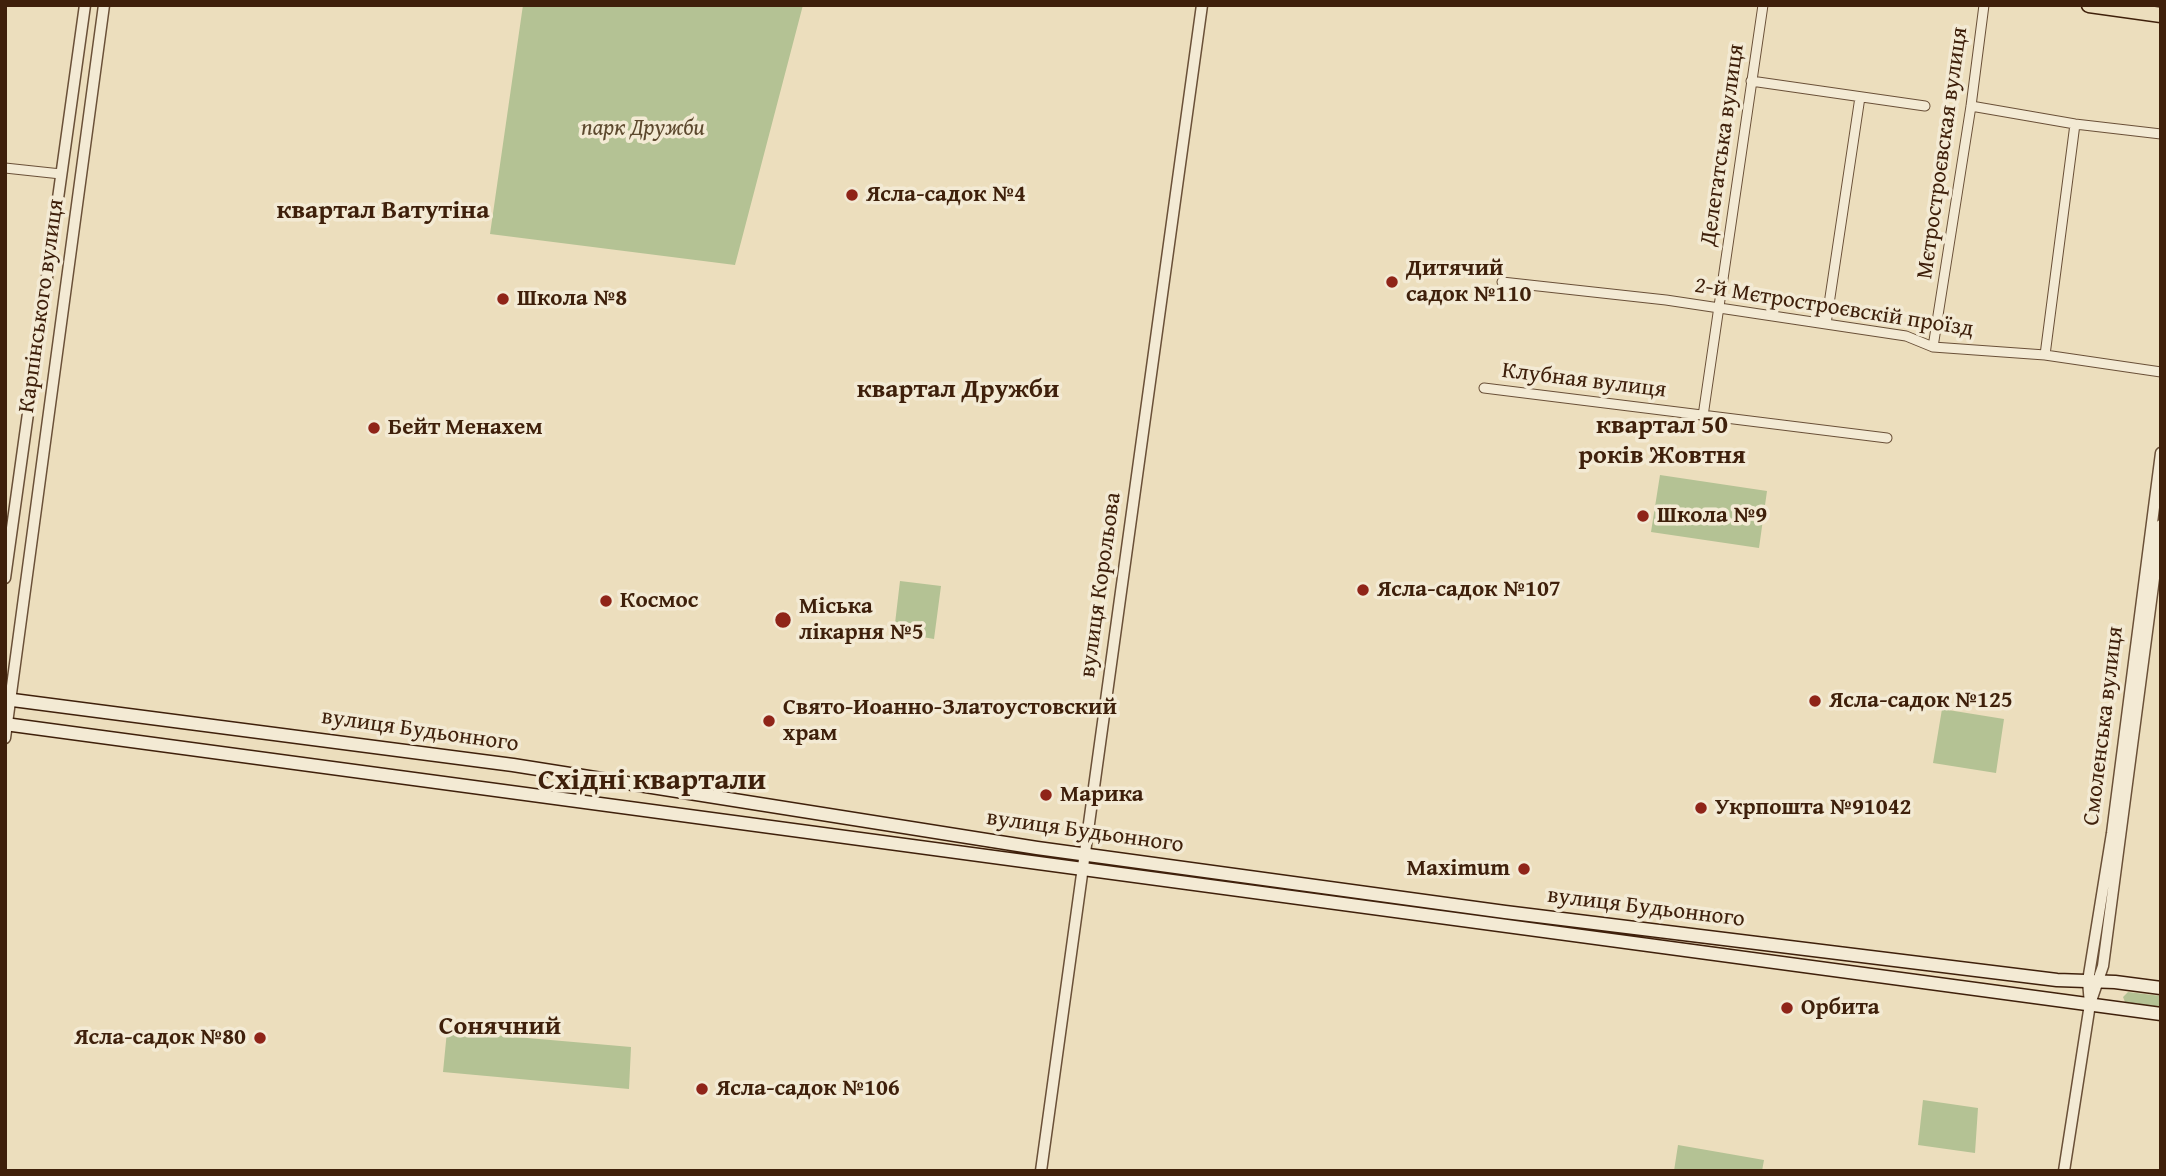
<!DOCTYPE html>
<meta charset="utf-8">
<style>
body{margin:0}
#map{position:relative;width:2166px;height:1176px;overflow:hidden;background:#ecdebd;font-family:"Gentium Book Plus",serif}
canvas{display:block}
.frame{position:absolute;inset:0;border:7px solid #3f200b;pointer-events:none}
</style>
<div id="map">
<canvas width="2166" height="1176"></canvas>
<div class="frame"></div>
</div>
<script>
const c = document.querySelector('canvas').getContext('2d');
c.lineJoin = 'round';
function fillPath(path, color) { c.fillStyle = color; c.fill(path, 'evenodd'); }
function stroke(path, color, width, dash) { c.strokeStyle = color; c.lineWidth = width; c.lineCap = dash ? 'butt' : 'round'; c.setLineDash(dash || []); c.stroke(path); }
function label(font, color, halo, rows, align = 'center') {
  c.font = font + ' "Gentium Book Plus",serif'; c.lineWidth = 7; c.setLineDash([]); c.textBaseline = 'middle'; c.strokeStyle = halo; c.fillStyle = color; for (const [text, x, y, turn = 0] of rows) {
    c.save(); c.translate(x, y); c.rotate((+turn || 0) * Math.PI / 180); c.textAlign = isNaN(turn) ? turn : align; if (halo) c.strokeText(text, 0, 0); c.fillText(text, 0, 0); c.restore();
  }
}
const green = new Path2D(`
 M523 5H803L735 265 490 234Z
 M1660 475 1767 491 1759 548 1651 532Z
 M900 581 941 586 934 639 894 632Z
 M1942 709 2004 719 1996 773 1933 763Z
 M2128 992 2161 996V1007L2125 1002 2123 997Z
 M447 1031 631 1047 629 1089 443 1072Z
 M1923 1100 1978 1108 1975 1153 1918 1145Z
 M1678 1145 1764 1160 1762 1171H1674Z`);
const minor = new Path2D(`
 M1751 81 1925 106
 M1971 106 2075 124 2161 134
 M5 168 61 174
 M1502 282 1666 300 1906 336 1933 347 2045 355 2161 372
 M1826 324 1860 97
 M1933 347 1971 106 1984 5
 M2045 355 2075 124
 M1484 388 1887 438
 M1703 416 1763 5`);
const tertiary = new Path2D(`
 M5 578 85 5
 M5 738 104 5
 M2091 1001 2103 966 2161 525
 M1041 1171 1202 5
 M2064 1171 2090 1004 2088 981 2112 833 2161 453`);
const secondary = new Path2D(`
 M5 699 513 765 1037 848 1505 912 2057 980 2115 982 2161 988
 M5 724 2161 1014`);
const primary = new Path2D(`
 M2089 5 2161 15`);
const markers = [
 [852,195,7,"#8f2418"],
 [1392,282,7,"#8f2418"],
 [503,299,7,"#8f2418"],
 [374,428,7,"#8f2418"],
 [1643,516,7,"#8f2418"],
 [1363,590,7,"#8f2418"],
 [606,601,7,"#8f2418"],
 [783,620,9,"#8f2418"],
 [1815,701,7,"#8f2418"],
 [769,721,7,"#8f2418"],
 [1046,795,7,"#8f2418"],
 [1701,808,7,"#8f2418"],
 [1524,869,7,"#8f2418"],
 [1787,1008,7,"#8f2418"],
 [260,1038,7,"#8f2418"],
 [702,1089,7,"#8f2418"]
];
const parkNames = [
 ["парк Дружби",643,129]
];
const streetNames = [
 ["Делегатська вулиця",1723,145,-82],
 ["Мєтростроєвская вулиця",1943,153,-82],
 ["Карпінського вулиця",42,306,-82],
 ["2-й Мєтростроєвскій проїзд",1834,308,9],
 ["Клубная вулиця",1584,381,7],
 ["вулиця Корольова",1101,585,-82],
 ["Смоленська вулиця",2104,726,-83],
 ["вулиця Будьонного",420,731,8],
 ["вулиця Будьонного",1085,832,8],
 ["вулиця Будьонного",1646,908,7]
];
const poiNames = [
 ["Ясла-садок №4",866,195],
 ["Дитячий",1406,269],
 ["садок №110",1406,295],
 ["Школа №8",517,299],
 ["Бейт Менахем",388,428],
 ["Школа №9",1657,516],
 ["Ясла-садок №107",1377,590],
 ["Космос",620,601],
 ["Міська",799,607],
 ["лікарня №5",799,633],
 ["Ясла-садок №125",1829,701],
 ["Свято-Иоанно-Златоустовский",783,708],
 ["храм",783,734],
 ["Марика",1060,795],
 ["Укрпошта №91042",1715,808],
 ["Maximum",1510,869,"right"],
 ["Орбита",1801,1008],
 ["Ясла-садок №80",246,1038,"right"],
 ["Ясла-садок №106",716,1089]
];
const quarterNames = [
 ["квартал Ватутіна",383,211],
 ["квартал Дружби",958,390],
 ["квартал 50",1662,426],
 ["років Жовтня",1662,456],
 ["Сонячний",500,1027]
];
const districtNames = [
 ["Східні квартали",652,781]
];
fillPath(green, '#b4c294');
stroke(minor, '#6a5038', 11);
stroke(tertiary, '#6a5038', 13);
stroke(secondary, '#3f200b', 15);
stroke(primary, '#3f200b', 17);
stroke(minor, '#f3ead4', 9);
stroke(tertiary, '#f3ead4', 10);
stroke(secondary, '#f3ead4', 12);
stroke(primary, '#ecdebd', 14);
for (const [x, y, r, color] of markers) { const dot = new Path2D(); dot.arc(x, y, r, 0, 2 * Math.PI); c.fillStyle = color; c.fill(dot); stroke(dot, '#f3ead4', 2.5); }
label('italic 23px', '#5c482d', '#f3ead4', parkNames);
label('23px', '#3f200b', '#f3ead4', streetNames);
label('bold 23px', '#3f200b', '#f3ead4', poiNames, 'left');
label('bold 26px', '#3f200b', '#f3ead4', quarterNames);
label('bold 30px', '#3f200b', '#f3ead4', districtNames);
</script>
